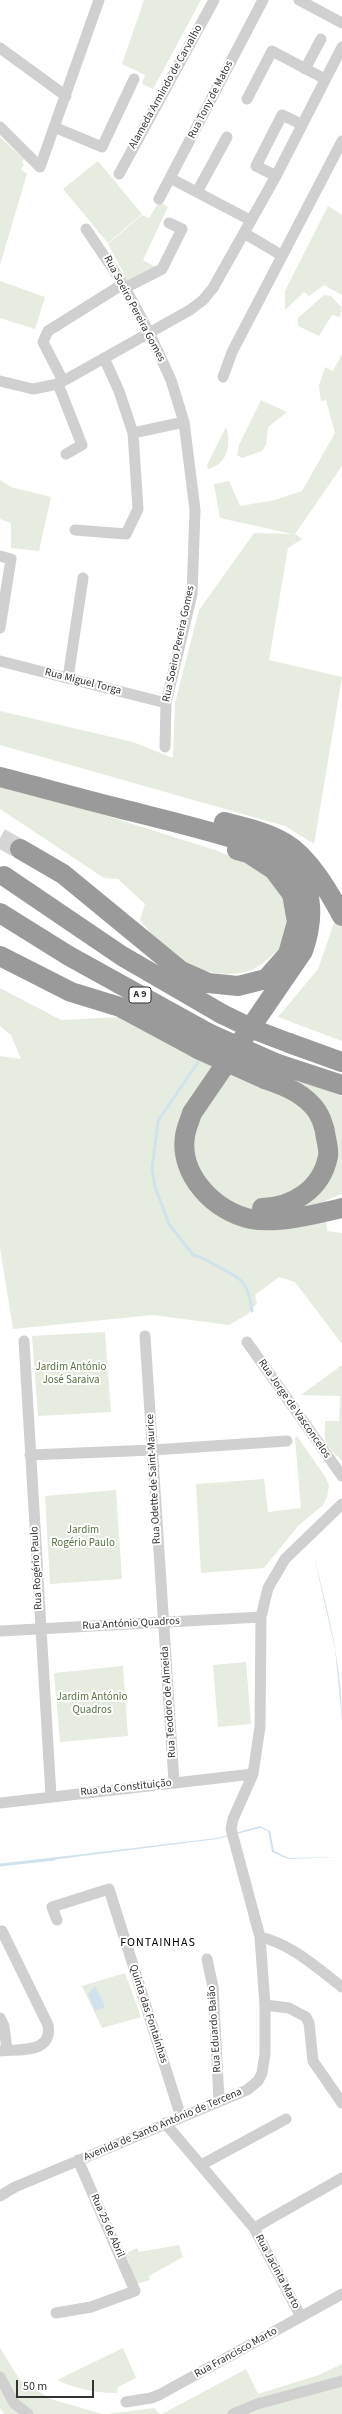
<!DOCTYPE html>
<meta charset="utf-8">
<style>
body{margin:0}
#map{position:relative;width:342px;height:2414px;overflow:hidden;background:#fff;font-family:"Source Sans 3",sans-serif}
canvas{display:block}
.scale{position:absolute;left:16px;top:2380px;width:78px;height:18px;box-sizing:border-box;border:2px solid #333;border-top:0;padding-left:5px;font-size:12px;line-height:14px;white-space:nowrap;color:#333;-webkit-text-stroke:3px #fff;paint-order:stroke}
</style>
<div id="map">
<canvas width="342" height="2414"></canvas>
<div class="scale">50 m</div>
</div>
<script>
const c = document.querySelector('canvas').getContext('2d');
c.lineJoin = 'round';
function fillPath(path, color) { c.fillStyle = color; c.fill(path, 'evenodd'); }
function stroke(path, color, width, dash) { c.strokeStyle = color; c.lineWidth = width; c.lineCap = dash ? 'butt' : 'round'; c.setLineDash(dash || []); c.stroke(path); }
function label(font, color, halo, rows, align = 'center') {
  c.font = font + ' "Source Sans 3",sans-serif'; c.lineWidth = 4; c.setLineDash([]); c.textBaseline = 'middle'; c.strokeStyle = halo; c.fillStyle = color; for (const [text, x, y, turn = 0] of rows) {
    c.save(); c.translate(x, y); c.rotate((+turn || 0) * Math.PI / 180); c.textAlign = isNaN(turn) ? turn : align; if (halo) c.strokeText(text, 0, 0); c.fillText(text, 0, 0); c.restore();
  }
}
const green = new Path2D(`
 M144 0H201L153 89 142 84 145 75 122 64Z
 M0 137 24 159 22 162 24 165 21 169 27 174 0 265Z
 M98 161 142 214 108 243 63 189Z
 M159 202 168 207 143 260 157 268 129 283 108 244 142 215 149 218Z
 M328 206 342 215V295L324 285 309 296 304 292 285 310V291Z
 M0 281 45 297 35 329 0 318Z
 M324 295 331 296 342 308 340 317 332 315 319 336 298 326V318Z
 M342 354V466L295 534 302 539 288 548 269 660 342 677 314 844 285 826 0 745V711L133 742 173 758 175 703 199 610 254 533 292 534 220 518 214 484 229 481 240 506 275 500 302 491 335 433 326 400 321 401 319 386 325 367 333 371Z
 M261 400 287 412 268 427 266 445 262 451 242 458 237 455 239 445Z
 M226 427C232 446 227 464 208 469L207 465Z
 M0 480 11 487 51 497 39 551 11 548V523L0 519Z
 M0 785 44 796 215 850 267 872 285 895 289 913 283 946C273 954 261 967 249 971 223 979 188 970 167 953 157 944 149 930 140 920L145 904 118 879 104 878 0 809Z
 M336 917 342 927V1041L278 1017 318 969Z
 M0 988 61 1020 122 1017 342 1096V1194L325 1201 327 1231 342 1233V1344L295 1282 279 1277 255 1295 257 1303 248 1314 229 1325 153 1315 13 1329 0 1248V1056L21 1059 11 1035 0 1026Z
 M105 1332 111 1412 38 1416 32 1336Z
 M342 1365V1461L325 1443V1421H339L340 1396 301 1395Z
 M297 1436 326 1478 329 1486 327 1497 323 1505 298 1526 264 1568 201 1573 196 1484 264 1479 268 1512 301 1508 295 1438Z
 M116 1490 122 1579 50 1584 45 1496Z
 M246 1662 251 1724 218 1727 213 1665Z
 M123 1666 128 1736 60 1742 54 1673Z
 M125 1973 141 2017 102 2028 82 1986Z
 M179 2245 183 2257 149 2276 150 2280 136 2284 128 2265 130 2264 127 2258 125 2259 123 2255 137 2248 139 2252Z
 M0 2348 20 2380 51 2399 102 2414H4L0 2408Z
 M123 2348 136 2378 118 2387 117 2393C95 2393 77 2389 57 2380Z
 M342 2364V2414H162L246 2369 258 2394 319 2375Z
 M154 2408 160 2414H107Z`);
const water = new Path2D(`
 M313 1552C327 1608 342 1663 342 1722L335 1649Z
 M260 1826 270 1831 274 1851 289 1858 342 1857 288 1859 272 1852 268 1831 260 1828 217 1839 51 1860 50 1858 217 1838Z
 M95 1986 105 2007 95 2011 88 1994Z`);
const stream = new Path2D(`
 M198 1062 158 1121 152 1169 155 1187 169 1224 193 1255C203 1257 209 1262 219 1267 243 1280 248 1282 252 1311
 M0 1865 54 1859`);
const motorwayTunnel = new Path2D(`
 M0 838 20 849`);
const minor = new Path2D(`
 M299 0 342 23
 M0 48 66 96
 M305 69 321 39
 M247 99 272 51 325 79
 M0 127 40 167 99 0
 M54 127 102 147 134 79
 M119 174 214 0
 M276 176 256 166 282 115 301 124
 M170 178 250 220
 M197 192 227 137
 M159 199 263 0
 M86 229 123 284 149 332 171 380 184 422 195 510 192 594 166 703 165 747
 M244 233 281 255
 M125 288 162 269 182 229 169 223
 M104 358 119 391 133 433 184 422
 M223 377 232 352 342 141
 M0 381 33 389 58 384 190 310 203 300 213 288 276 176 342 47
 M63 381 43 342 48 331 123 284
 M58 384 82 445 66 454
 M75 530 126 534 138 509 133 433
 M0 556 11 559 0 628
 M0 661 166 703
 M68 678 83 578
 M145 1336 174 1782
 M24 1341 51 1796
 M247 1342 342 1476
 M30 1455 153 1450 287 1441
 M0 1631 261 1617
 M0 1803 253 1774
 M57 1920 52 1907 109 1889 181 2117
 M260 1937C292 1944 317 1968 342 1987
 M207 1959 213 1987 219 2100
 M265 2005 289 2008 306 2017 309 2023 313 2061 342 2103
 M0 2018 4 2026 7 2050
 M0 2051C19 2049 53 2054 48 2025L2 1931
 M165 2123 254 2228 342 2178
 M201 2165 286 2119
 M0 2196 15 2187 247 2090 258 2081 262 2073 265 2054V2005L260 1937 231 1829 233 1819 253 1774 260 1727 261 1617 268 1588 285 1559 342 1504
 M254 2228 301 2317
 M56 2313 91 2307 135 2291 78 2160
 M0 2377 14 2403 28 2414
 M126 2402 151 2398 159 2395 342 2294
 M233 2414 257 2404 342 2381`);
const motorway = new Path2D(`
 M0 777C39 787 78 798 118 808 157 818 196 827 235 839 255 845 275 850 290 864 316 886 313 923 303 951L192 1113C190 1120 186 1128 185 1136 179 1175 215 1212 251 1219 277 1224 317 1214 342 1208
 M224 822C244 827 267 832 285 843 309 857 329 892 342 916
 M20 849 63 874 181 971 208 983 238 986 266 979 288 954 297 922 292 894 274 870 248 853 237 850
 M4 876 122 956 222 1014
 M0 913 69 956 210 1034
 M0 956 71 992 120 1007 198 1049
 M289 1043 342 1062
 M275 1063 342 1085
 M262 1208C293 1207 322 1189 328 1156 329 1151 327 1143 326 1138 325 1127 320 1113 312 1105 299 1091 282 1085 265 1079`);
const motorwayBridge = new Path2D(`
 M222 1014 255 1030 289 1043
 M210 1034 275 1063
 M198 1049 265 1079`);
const shields = [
 [140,995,22]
];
const shieldNames = [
 ["A 9",140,995]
];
const streetNames = [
 ["Alameda Armindo de Carvalho",166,87,-61],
 ["Rua Tony de Matos",211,100,-63],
 ["Rua Soeiro Pereira Gomes",134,309,62],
 ["Rua Soeiro Pereira Gomes",179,644,-78],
 ["Rua Miguel Torga",83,682,14],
 ["Rua Jorge de Vasconcelos",294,1409,55],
 ["Rua Odette de Saint-Maurice",154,1479,-93],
 ["Rua Rogério Paulo",37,1568,-93],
 ["Rua António Quadros",131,1624,-3],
 ["Rua Teodoro de Almeida",169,1702,-94],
 ["Rua da Constituição",126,1788,-6],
 ["Quinta das Fontaínhas",148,2014,72],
 ["Rua Eduardo Baião",215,2029,-94],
 ["Avenida de Santo António de Tercena",163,2125,-23],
 ["Rua 25 de Abril",107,2226,66],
 ["Rua Jacinta Marto",277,2272,62],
 ["Rua Francisco Marto",236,2353,-29]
];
const parkNames = [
 ["Jardim António",71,1368],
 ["José Saraiva",71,1381],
 ["Jardim",83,1531],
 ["Rogério Paulo",83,1544],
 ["Jardim António",92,1698],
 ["Quadros",92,1711]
];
const neighbourhoodNames = [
 ["FONTAINHAS",158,1943]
];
fillPath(green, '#e6ecdf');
fillPath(water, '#cfe2ee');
stroke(stream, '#cfe2ee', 3);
stroke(motorwayTunnel, '#d6d6d6', 20, [20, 10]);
stroke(minor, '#d0d0d0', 11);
stroke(motorway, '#9a9a9a', 20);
stroke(motorwayBridge, '#9a9a9a', 20);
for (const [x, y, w] of shields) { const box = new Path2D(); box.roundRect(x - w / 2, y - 8, w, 16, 3); c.fillStyle = '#fff'; c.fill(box); stroke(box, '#333', 1); }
label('bold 10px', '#333', null, shieldNames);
label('11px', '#333', '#fff', streetNames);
label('11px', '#56703f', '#fff', parkNames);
c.letterSpacing = '1px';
label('12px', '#000', '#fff', neighbourhoodNames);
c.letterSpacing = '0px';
</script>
